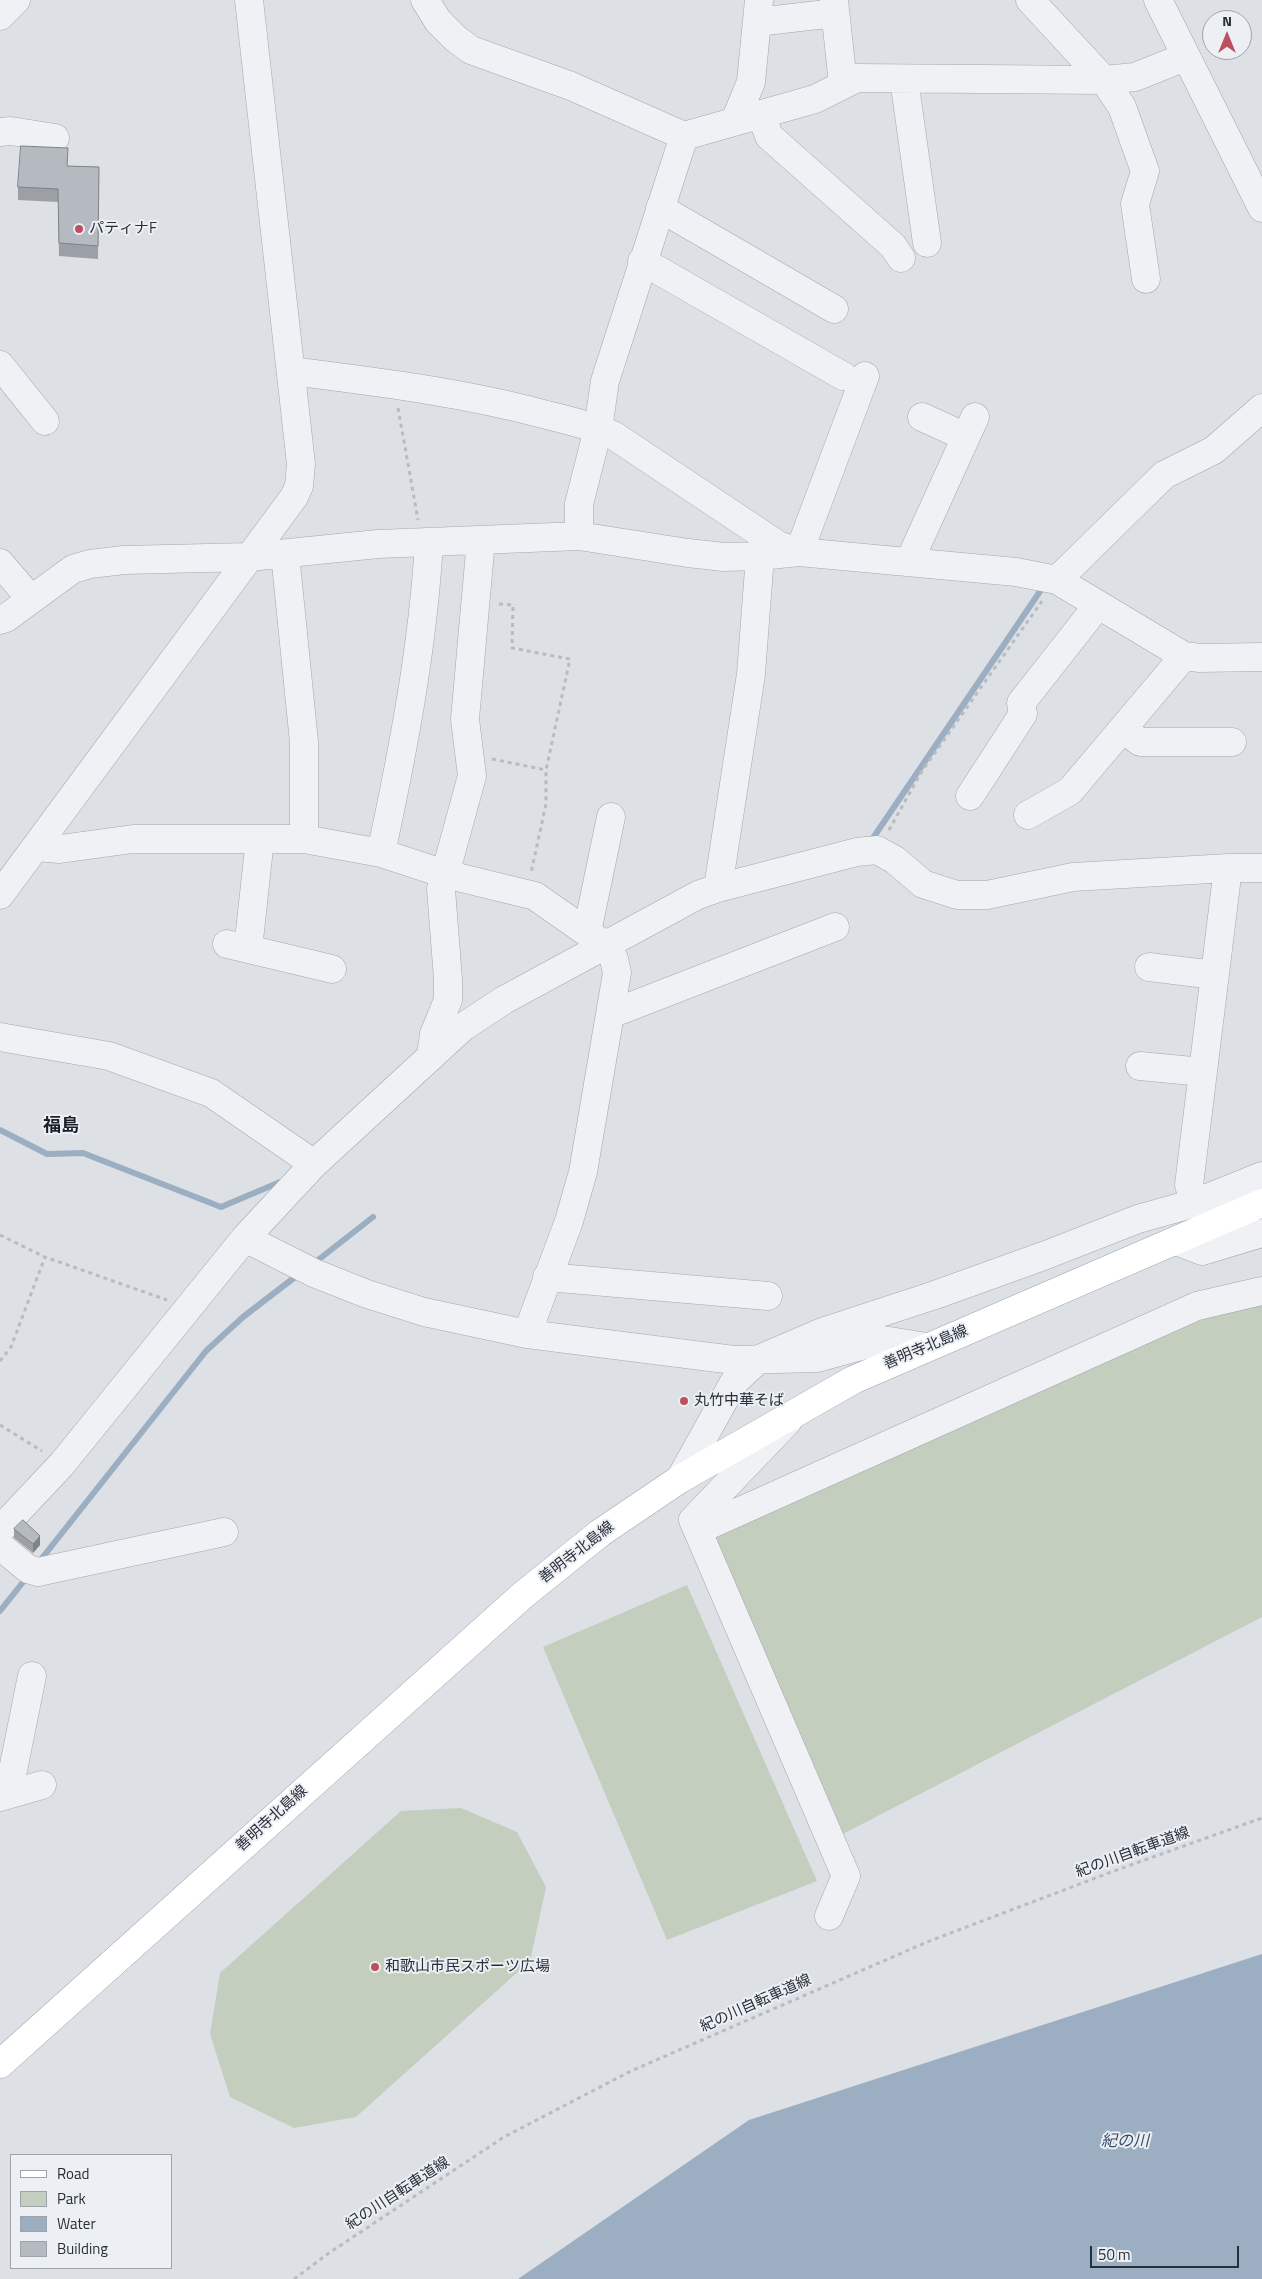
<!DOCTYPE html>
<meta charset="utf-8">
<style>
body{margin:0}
#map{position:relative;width:1262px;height:2279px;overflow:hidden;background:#dde0e5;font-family:"Titillium Web",sans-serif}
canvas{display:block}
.legend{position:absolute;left:10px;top:2154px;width:162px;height:115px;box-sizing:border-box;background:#eceff3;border:1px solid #9ea2a9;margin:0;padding:6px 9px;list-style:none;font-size:15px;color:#292f3a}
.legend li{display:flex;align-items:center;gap:10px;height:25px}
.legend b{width:25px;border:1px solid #9ea2a9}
.north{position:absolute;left:1202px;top:10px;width:50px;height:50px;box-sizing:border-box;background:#eceff3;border:1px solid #9ea2a9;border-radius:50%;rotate:0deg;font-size:14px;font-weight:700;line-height:20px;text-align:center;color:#292f3a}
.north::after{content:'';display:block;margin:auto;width:18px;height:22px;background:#bd5060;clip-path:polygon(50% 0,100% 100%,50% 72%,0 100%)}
.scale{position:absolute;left:1090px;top:2246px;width:149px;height:22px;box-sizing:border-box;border:2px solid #292f3a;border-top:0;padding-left:6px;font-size:15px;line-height:18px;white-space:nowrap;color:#292f3a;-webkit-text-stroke:4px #eceff3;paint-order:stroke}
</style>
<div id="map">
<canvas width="1262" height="2279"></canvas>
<ul class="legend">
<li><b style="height:6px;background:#fff"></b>Road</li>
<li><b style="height:14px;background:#c3cebf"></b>Park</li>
<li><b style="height:14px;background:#9caec1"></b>Water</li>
<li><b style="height:14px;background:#b5bac1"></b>Building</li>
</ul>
<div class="north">N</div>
<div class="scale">50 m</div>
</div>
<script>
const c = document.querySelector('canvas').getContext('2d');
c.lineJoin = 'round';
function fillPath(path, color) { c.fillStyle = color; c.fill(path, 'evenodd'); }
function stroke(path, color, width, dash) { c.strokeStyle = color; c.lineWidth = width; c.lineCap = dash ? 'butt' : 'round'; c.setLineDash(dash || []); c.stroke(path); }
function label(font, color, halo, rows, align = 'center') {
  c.font = font + ' "Titillium Web","Noto Sans JP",sans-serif'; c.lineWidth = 4; c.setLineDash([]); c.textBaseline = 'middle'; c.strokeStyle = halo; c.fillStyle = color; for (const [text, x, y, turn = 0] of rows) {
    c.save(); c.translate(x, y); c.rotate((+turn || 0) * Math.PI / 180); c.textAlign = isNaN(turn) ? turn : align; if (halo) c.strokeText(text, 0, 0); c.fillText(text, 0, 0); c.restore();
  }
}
const green = new Path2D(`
 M1262 1304V1617L839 1836 705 1533 1200 1320Z
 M687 1585 817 1881 667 1940 543 1647Z
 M461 1808 517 1832 546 1887 530 1961 356 2117 294 2128 230 2097 210 2034 220 1973 401 1811Z`);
const water = new Path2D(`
 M1262 1954V2279H518L749 2120Z`);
const stream = new Path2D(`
 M868 840 873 838 1045 584
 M0 1130 47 1154 83 1153 221 1207 280 1182
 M313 1264 373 1217
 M39 1562 206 1351 243 1317 299 1274
 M0 1611 28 1576`);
const path = new Path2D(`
 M398 408 418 520
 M499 604 513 605 512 648 570 659 546 770V804L531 873
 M492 759 546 770
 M889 830 922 771 1042 601
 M0 1235 45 1257 167 1300
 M0 1361 11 1347 45 1257
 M0 1425 42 1451
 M294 2279 329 2253 504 2137 631 2071 927 1942 1114 1871 1262 1818`);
const minor = new Path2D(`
 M425 0 438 21 455 38 471 50 571 86 684 136 815 99 857 78 1104 80 1135 77 1185 57
 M834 0 843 84
 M1030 0 1104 80 1122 107 1145 171 1135 204 1146 279
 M1158 0 1262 208
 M0 16 16 0
 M757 22 835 13
 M904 79 927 243
 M761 114 769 136 893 246 901 258
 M735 121 751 82 759 0
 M0 132 11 131 55 138
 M660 208 834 309
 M642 261 843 376
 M0 365 45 421
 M291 371C376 382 461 392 543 414 566 420 590 425 613 435L778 545 799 552 1016 572 1057 580 1184 656 1200 658 1262 657
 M922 417 966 437
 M579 536V504L598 429 605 381 684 136
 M285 554 304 742V839
 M909 562 975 417
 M0 563 30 598
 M1057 580 1164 475 1214 450 1262 408
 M0 620 6 618 73 569 90 564 124 560 249 557 378 544 579 536 688 553 724 557 760 556 799 552 865 376
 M1123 729 1140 742H1232
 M970 796 1023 714 1021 703 1098 605
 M1028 815 1070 791 1184 656
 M36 847 60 849 133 839H304L381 853 445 874 535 896 605 945 614 959 617 973 583 1172 569 1221 527 1334
 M381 853C403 751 423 647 429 542
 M718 888 751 674 760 556
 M0 895 294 497 299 486 301 464 249 0
 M587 932 611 817
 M227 944 332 969
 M248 949 260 839
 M1149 967 1215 975
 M611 1014 835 927
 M0 1037 109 1056 211 1093 314 1164
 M431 1056 434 1034 448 1000V979L441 889 472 776 465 719 481 540
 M1140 1066 1203 1072
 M1195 1203 1189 1185 1228 868
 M245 1238 314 1164 463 1027 504 1000 698 895 718 888 857 852 877 850 895 860 923 884 957 895H987L1073 877 1228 868H1262
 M1176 1241 1202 1251 1262 1233
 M547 1277 768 1296
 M788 1421 693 1520 846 1876 829 1916
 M680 1479 734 1382 759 1359 822 1332 935 1295 1046 1255 1138 1219 1195 1203 1262 1176
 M0 1530 62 1464 245 1238 314 1273 367 1294 424 1312 527 1334 734 1360 817 1358 883 1340 927 1347
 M698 1530 1197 1306 1262 1291
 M0 1546 28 1569 38 1572 224 1532
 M8 1795 32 1676
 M0 1797 42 1785`);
const major = new Path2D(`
 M0 2064 523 1595 600 1533 680 1479 853 1380 1262 1203`);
const wall = new Path2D(`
 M67 166 99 167 98 259 59 256 58 202 18 200V187Z
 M14 1529 40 1545 33 1553 14 1538Z`);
const shadedWall = new Path2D(`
 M40 1536V1545L33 1553V1544Z`);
const building = new Path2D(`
 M21 146 68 148 67 166 99 167 98 246 59 243 58 189 18 187Z
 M23 1520 40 1536 33 1544 14 1529Z`);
const markers = [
 [79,229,5,"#bd5060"],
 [684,1401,5,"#bd5060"],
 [375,1967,5,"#bd5060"]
];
const poiNames = [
 ["パティナF",89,229],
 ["丸竹中華そば",694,1401],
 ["和歌山市民スポーツ広場",385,1967]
];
const streetNames = [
 ["善明寺北島線",926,1348,-23],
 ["善明寺北島線",577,1553,-38],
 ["善明寺北島線",272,1819,-42],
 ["紀の川自転車道線",1133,1853,-20],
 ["紀の川自転車道線",756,2004,-24],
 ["紀の川自転車道線",398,2194,-33]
];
const waterNames = [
 ["紀の川",1125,2142]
];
const quarterNames = [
 ["福島",61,1127]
];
fillPath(green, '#c3cebf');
fillPath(water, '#9caec1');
stroke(stream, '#9caec1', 6);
stroke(minor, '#a3a7ae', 29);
stroke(major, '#9ea5af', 29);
stroke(path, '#b8bbc0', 3, [4, 4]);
stroke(minor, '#eff1f4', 28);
stroke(major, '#fff', 28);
fillPath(wall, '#9ca0a6');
fillPath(shadedWall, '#7f8287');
fillPath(building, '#b5bac1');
stroke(building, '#7f8287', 1);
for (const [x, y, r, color] of markers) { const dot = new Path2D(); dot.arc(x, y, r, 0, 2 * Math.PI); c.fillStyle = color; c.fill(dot); stroke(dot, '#eceff3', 2); }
label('15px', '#292f3a', '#eceff3', poiNames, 'left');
label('15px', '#292f3a', '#eceff3', streetNames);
label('italic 16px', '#384d69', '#eceff3', waterNames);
label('bold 18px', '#1b202b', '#eceff3', quarterNames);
</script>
